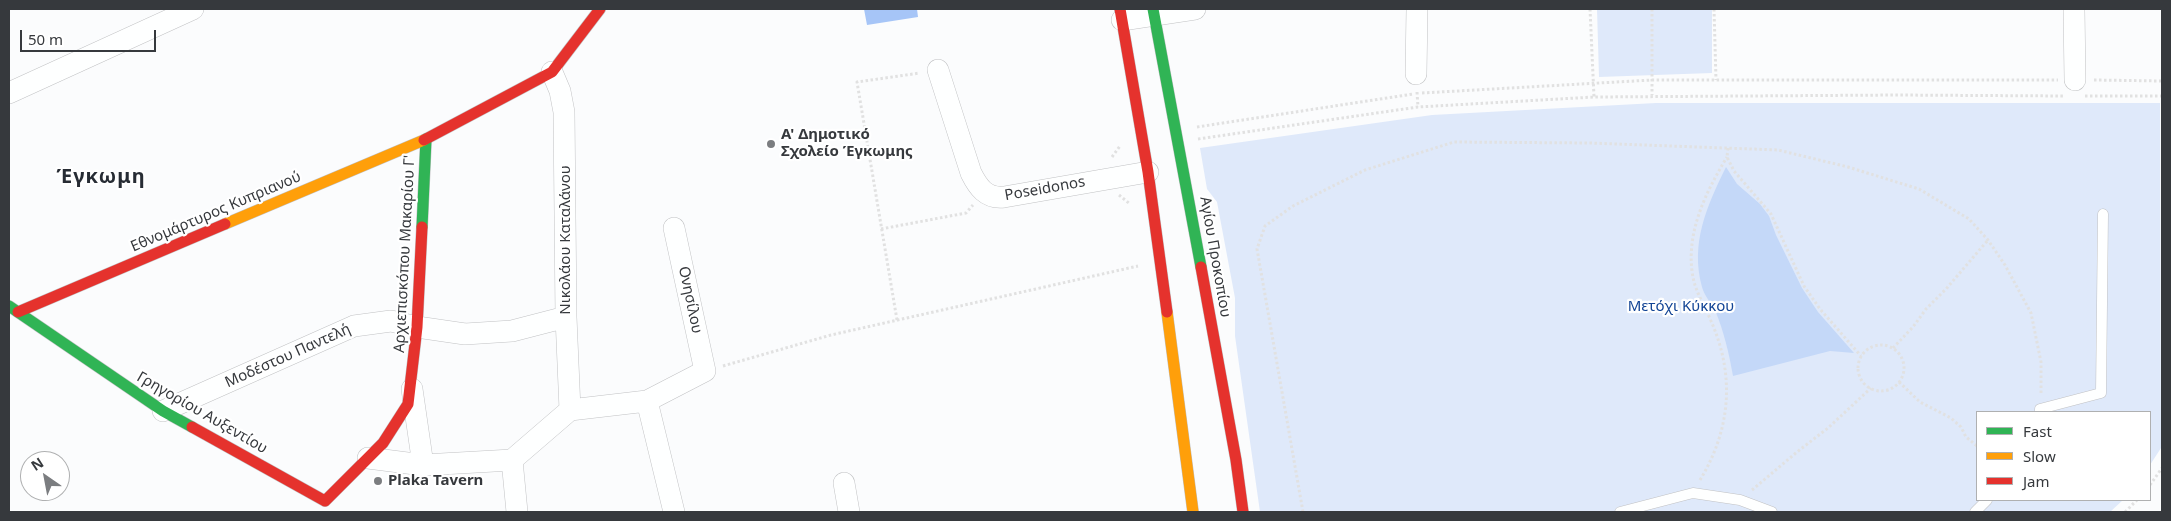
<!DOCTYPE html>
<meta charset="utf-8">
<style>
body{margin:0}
#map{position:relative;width:2171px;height:521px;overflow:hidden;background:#fbfcfd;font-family:"Noto Sans",sans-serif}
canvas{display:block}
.frame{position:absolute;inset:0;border:10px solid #36393d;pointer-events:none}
.legend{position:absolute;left:1976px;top:411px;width:175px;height:90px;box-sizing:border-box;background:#fff;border:1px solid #afb0b1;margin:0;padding:6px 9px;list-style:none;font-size:15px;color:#36393d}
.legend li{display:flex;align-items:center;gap:10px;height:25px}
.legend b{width:25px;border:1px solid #afb0b1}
.north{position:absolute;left:20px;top:451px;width:50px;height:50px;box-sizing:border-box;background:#fff;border:1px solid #afb0b1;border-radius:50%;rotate:327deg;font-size:14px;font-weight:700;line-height:20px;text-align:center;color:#36393d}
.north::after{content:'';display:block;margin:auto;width:18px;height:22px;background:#7b7d80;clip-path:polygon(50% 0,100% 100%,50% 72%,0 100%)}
.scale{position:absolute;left:20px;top:30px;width:136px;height:22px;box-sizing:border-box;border:2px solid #36393d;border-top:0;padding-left:6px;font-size:15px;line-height:18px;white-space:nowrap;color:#36393d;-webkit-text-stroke:4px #fff;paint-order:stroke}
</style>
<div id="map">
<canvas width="2171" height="521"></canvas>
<div class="frame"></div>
<ul class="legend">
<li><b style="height:6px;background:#30b455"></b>Fast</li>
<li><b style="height:6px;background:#ff9f0a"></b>Slow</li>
<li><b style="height:6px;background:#e5322d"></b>Jam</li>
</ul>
<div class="north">N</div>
<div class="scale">50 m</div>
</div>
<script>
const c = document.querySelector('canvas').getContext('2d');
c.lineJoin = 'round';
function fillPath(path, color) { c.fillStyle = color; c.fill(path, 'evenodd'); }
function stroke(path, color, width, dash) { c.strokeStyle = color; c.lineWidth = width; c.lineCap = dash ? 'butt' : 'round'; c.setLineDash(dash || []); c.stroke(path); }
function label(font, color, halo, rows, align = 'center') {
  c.font = font + ' "Noto Sans",sans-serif'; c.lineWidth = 4.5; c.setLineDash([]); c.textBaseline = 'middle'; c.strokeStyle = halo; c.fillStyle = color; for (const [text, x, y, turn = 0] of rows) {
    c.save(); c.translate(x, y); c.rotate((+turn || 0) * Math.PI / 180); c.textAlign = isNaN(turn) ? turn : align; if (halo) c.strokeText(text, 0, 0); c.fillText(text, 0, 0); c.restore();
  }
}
const green = new Path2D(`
 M1597 9H1712V73L1599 77Z
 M1656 103H2160L2161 448 2150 465V412H1977V500H2123L2110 512H1260L1235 336V298L1217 202 1207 189 1200 148 1432 115Z`);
const forest = new Path2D(`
 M1726 167 1737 184 1760 204 1769 216 1776 235 1802 288 1818 312 1854 353 1830 351 1733 376C1729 353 1724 332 1715 310 1711 303 1704 295 1702 287 1690 243 1707 206 1726 167Z`);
const water = new Path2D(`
 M864 9H917L918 17 867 25Z`);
const path = new Path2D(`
 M1590 9 1594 97
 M1652 9V95
 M1714 9 1716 80
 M2094 80 2162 81
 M1417 92 1418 107
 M1422 93 1652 80H2058
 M2085 96H2162
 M1197 127 1413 94
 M1198 139 1418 107 1594 97 1897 95 2064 96
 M1728 148 1727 157 1734 171 1771 214 1804 286 1820 309 1861 356
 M1112 157 1120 146
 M1119 195 1130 204
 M881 229 966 213 973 205
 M897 320 857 82 920 73
 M1858 368a23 23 0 1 1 46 0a23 23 0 1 1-46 0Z
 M1893 348 1913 327 1926 309 1946 289 1988 240
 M723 366 831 335 1138 266
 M1899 382 1920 402 1951 418 1961 427 1966 437 1977 446
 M1700 480C1731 429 1735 375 1711 321 1704 304 1694 290 1692 271 1687 230 1706 192 1727 157
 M2150 485 2162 468
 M1752 490 1797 452 1828 428 1871 388
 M1303 512 1257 249 1265 226 1293 206 1365 170 1454 142 1590 143 1778 150 1848 167 1919 189 1969 219 1988 240 2005 265 2031 313 2041 362V395
 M2125 512 2137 500`);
const lane = new Path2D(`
 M2040 412V409L2101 393 2103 214
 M1620 512 1693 493 1740 500 1772 512
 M1975 512 1987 500`);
const street = new Path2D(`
 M2074 9 2075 80
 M1122 20 1195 9
 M938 70 971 173C978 187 986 199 1004 197L1148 172
 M552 72 560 91 564 112 566 317 570 410
 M1416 74 1417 9
 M9 93 193 9
 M412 389 423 465
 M647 401 674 512
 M163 411 354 326 391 321 417 327 465 334 512 331 566 317
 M368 458 423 465 512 460 570 410 647 401 705 371 674 228
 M512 460 517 512
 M844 483 849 512`);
const fast = new Path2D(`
 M1153 9 1201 267
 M422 227 426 139
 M9 306 163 411 192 427`);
const slow = new Path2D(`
 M225 224 424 140
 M1167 312 1193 512`);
const jam = new Path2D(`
 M1120 9 1148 172 1167 312
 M424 140 552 72 600 9
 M1201 267 1236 460 1243 512
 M18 312 225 224
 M192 427 325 501
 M325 501 383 443 408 404 417 327 422 227`);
const markers = [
 [771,144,5,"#7b7d80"],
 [378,481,5,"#7b7d80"]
];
const poiNames = [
 ["Α' Δημοτικό",781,135],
 ["Σχολείο Έγκωμης",781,152],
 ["Plaka Tavern",388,481]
];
const streetNames = [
 ["Poseidonos",1045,189,-10],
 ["Εθνομάρτυρος Κυπριανού",216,212,-23],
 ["Νικολάου Καταλάνου",566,240,-90],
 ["Αρχιεπισκόπου Μακαρίου Γ'",405,254,-87],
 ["Αγίου Προκοπίου",1215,257,80],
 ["Ονησίλου",690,300,78],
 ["Μοδέστου Παντελή",288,356,-24],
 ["Γρηγορίου Αυξεντίου",202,413,30]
];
const parkNames = [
 ["Μετόχι Κύκκου",1681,307]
];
const districtNames = [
 ["Έγκωμη",101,177]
];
fillPath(green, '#dfe9fa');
fillPath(forest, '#c4d8f8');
fillPath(water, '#a6c5f7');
stroke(lane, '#c1c2c4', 11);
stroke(street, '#c1c2c4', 22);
stroke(fast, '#c1c2c4', 12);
stroke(slow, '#c1c2c4', 12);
stroke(jam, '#c1c2c4', 12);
stroke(path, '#e1e1e1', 3, [2.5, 2.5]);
stroke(lane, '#feffff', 10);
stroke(street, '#feffff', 21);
stroke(fast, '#30b455', 11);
stroke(slow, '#ff9f0a', 11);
stroke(jam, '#e5322d', 11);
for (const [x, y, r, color] of markers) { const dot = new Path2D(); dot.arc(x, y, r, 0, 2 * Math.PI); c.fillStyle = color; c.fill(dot); stroke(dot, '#fff', 2); }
label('bold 15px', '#36393d', '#fff', poiNames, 'left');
label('15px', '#36393d', '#fff', streetNames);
label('15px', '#124495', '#fff', parkNames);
c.letterSpacing = '1px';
label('bold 20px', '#272c34', '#fff', districtNames);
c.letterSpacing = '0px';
</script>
